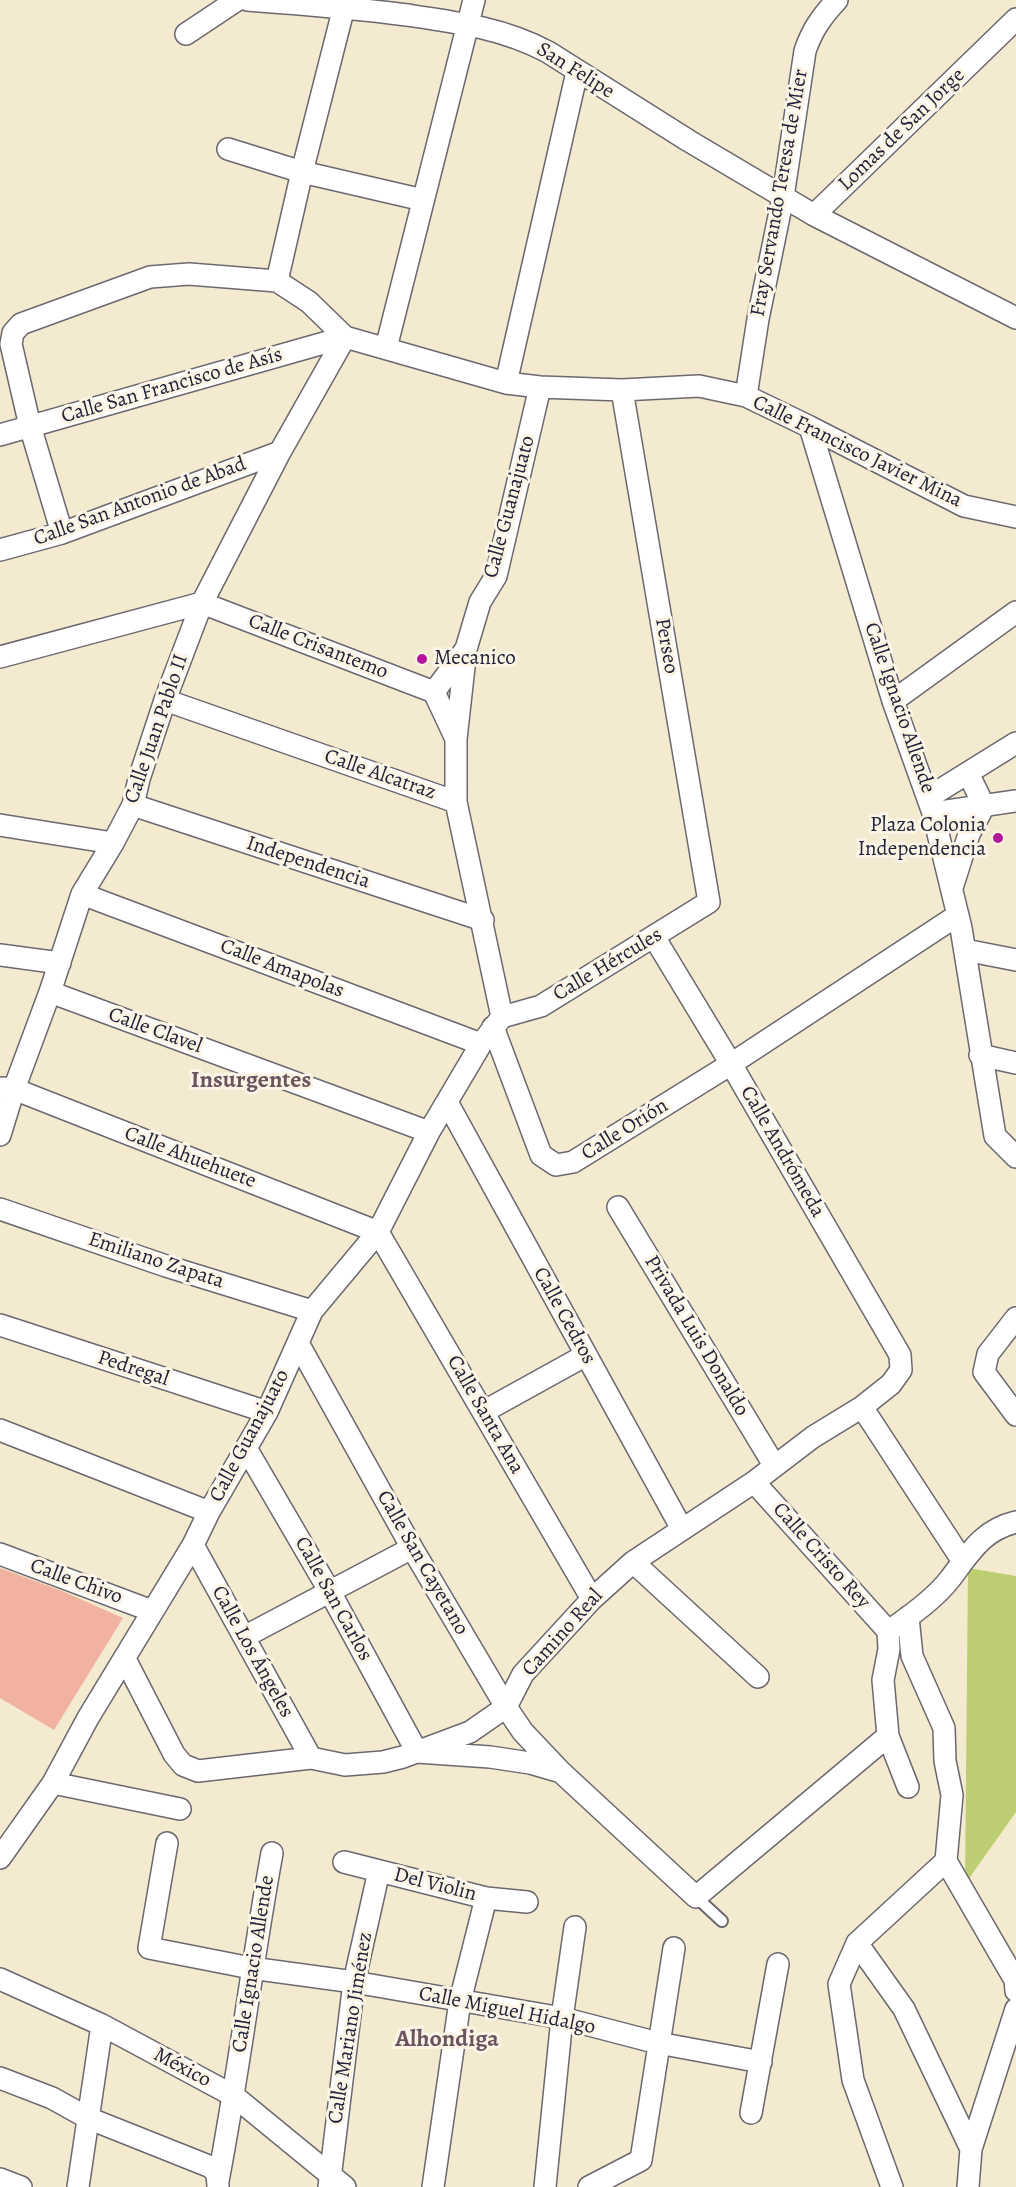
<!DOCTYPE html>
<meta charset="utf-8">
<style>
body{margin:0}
canvas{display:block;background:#f3ead0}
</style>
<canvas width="1016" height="2187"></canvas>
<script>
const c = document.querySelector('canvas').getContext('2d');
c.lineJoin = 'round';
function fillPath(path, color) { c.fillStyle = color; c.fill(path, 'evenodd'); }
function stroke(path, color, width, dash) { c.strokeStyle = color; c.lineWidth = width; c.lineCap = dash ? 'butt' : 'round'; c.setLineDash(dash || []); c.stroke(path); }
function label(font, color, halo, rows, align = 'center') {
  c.font = font + ' Alegreya,serif'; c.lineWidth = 6; c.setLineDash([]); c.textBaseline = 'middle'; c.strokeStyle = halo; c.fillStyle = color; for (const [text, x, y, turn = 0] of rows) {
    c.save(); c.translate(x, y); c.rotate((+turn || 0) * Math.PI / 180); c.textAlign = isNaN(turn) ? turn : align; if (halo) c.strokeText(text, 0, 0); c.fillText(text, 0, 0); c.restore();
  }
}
const green = new Path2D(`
 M968 1568 1016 1576V1812L965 1884Z`);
const building = new Path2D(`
 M0 1568 62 1591 123 1618 54 1730 0 1698Z`);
const lane = new Path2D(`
 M696 1897 722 1921`);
const street = new Path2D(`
 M247 0C301 4 354 8 407 15 456 22 503 28 548 52L689 141 814 215 1016 19
 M186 34 237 0
 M228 149 302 172 423 200
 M814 215 1016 318
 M277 281 302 172 344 7
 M386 348 474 0
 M506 383 577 72
 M746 396 758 319 783 197 805 51C812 30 822 16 837 0
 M810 427 893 701 933 813 961 928 995 1136 1016 1157
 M0 435 345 337
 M62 533 30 426 11 344 13 333 21 324 150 277 189 274 277 281 309 302 345 337 506 383 540 387 622 390 699 386 746 396 810 427 964 506 1016 517
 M0 550 62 533 280 452
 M0 657 202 603 434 692 456 739
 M434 692 466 649
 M165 700 456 802
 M893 701 1016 612
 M929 797 1016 743
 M133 805 483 920
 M933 813 1016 801
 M0 825 113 843
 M952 888 969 834 984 806 968 773
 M82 894 481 1044
 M965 950 1016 960
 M0 955 60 963
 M50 992 429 1132
 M502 1017 541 1006 709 902 622 390
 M502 1017 456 802V739L466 649 480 602 496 576 540 387
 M493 1027 541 1155 556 1165 573 1162 731 1064 958 915
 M980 1055 1016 1063
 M2 1088 14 1089 378 1232 592 1599
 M447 1102 682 1529
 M0 1135 14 1089 50 992 82 894 113 843 133 805 139 779 165 700 202 603 280 452 345 337
 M618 1207 774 1465
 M0 1209 166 1266 312 1311
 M1016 1318 988 1354 984 1372 1016 1415
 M0 1325 267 1412
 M298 1343 412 1548 506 1707 523 1732 560 1771
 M862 1407 962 1560
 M483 1412 586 1355
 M0 1430 209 1512
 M246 1448 330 1592 417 1752 490 1757 530 1763 561 1772 696 1897 888 1736 883 1680 889 1649 888 1631
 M754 1482 888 1631
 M193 1545 311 1758
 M0 1554 152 1611
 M633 1562 758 1677
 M908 1617 912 1656 944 1728 945 1761 952 1795 946 1861 1015 1980 1016 1991
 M896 1626C914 1613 936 1597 950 1579 969 1554 982 1530 1016 1522
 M244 1637 412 1548
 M125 1659 174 1754 183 1765 198 1771 311 1758 345 1765 383 1762 403 1757 470 1732 506 1707 523 1674 592 1599 633 1562 754 1482 813 1437 862 1407 891 1384 901 1370 900 1355 731 1064 654 937
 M888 1736 908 1787
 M53 1783 180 1809
 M167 1843 149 1948 251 1968 354 1982 562 2018 658 2043 761 2062
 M0 1858 53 1783 88 1718 193 1545 209 1512 267 1412 312 1311 378 1232 429 1132 481 1044 502 1017
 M344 1862 486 1898 527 1902
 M857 1943 904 2009 971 2149
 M0 1979 102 2025 234 2096 345 2187
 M0 2078 52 2098 88 2118 211 2167 217 2174 218 2186
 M751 2113 778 1964
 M0 2179 21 2187
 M218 2181C239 2072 252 1962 272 1853
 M78 2187 102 2025
 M329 2187 354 1982 379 1871
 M433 2187 460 2001 486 1898
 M545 2187 562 2018 575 1927
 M589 2187 641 2160 674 1948
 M892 2187 853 2080 839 1984 857 1943 946 1861
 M968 2187 971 2149 1016 2009`);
const markers = [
 [422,659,6,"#b5179e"],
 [998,838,6,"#b5179e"]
];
const streetNames = [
 ["San Felipe",575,71,32],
 ["Lomas de San Jorge",902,130,-44],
 ["Fray Servando Teresa de Mier",780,193,-80],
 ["Calle San Francisco de Asís",172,386,-16],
 ["Calle Francisco Javier Mina",857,452,26],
 ["Calle San Antonio de Abad",140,502,-20],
 ["Calle Guanajuato",510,507,-75],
 ["Perseo",666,646,80],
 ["Calle Crisantemo",318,647,21],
 ["Calle Ignacio Allende",899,708,71],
 ["Calle Juan Pablo II",157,729,-71],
 ["Calle Alcatraz",380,775,19],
 ["Independencia",308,863,18],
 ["Calle Hércules",608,965,-31],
 ["Calle Amapolas",282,969,21],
 ["Calle Clavel",155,1031,20],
 ["Calle Orión",625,1130,-32],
 ["Calle Andrómeda",782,1152,60],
 ["Calle Ahuehuete",190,1158,21],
 ["Emiliano Zapata",156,1261,18],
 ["Calle Cedros",564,1316,61],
 ["Privada Luis Donaldo",696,1336,59],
 ["Pedregal",133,1369,18],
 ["Calle Santa Ana",485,1415,60],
 ["Calle Guanajuato",250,1436,-62],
 ["Calle Cristo Rey",821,1556,48],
 ["Calle San Cayetano",422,1563,60],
 ["Calle Chivo",76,1582,20],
 ["Calle San Carlos",333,1599,61],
 ["Camino Real",563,1633,-48],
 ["Calle Los Ángeles",252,1652,61],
 ["Del Violin",435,1885,14],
 ["Calle Ignacio Allende",254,1964,-81],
 ["Calle Miguel Hidalgo",507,2011,11],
 ["Calle Mariano Jiménez",351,2028,-81],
 ["México",182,2068,28]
];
const poiNames = [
 ["Mecanico",434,659],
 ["Plaza Colonia",986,826,"right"],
 ["Independencia",986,850,"right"]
];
const quarterNames = [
 ["Insurgentes",251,1081],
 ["Alhondiga",447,2040]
];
fillPath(green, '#bcce71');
fillPath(building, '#f2b2a1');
stroke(lane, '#6b686f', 14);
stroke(street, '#6b686f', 24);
stroke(lane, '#fff', 10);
stroke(street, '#fff', 21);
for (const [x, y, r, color] of markers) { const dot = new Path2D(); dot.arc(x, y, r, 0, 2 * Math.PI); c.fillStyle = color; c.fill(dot); stroke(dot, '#fcf5e5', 2); }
label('21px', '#22223b', '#fcf5e5', streetNames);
label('21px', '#22223b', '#fcf5e5', poiNames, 'left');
label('bold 24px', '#6b545f', '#fcf5e5', quarterNames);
</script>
